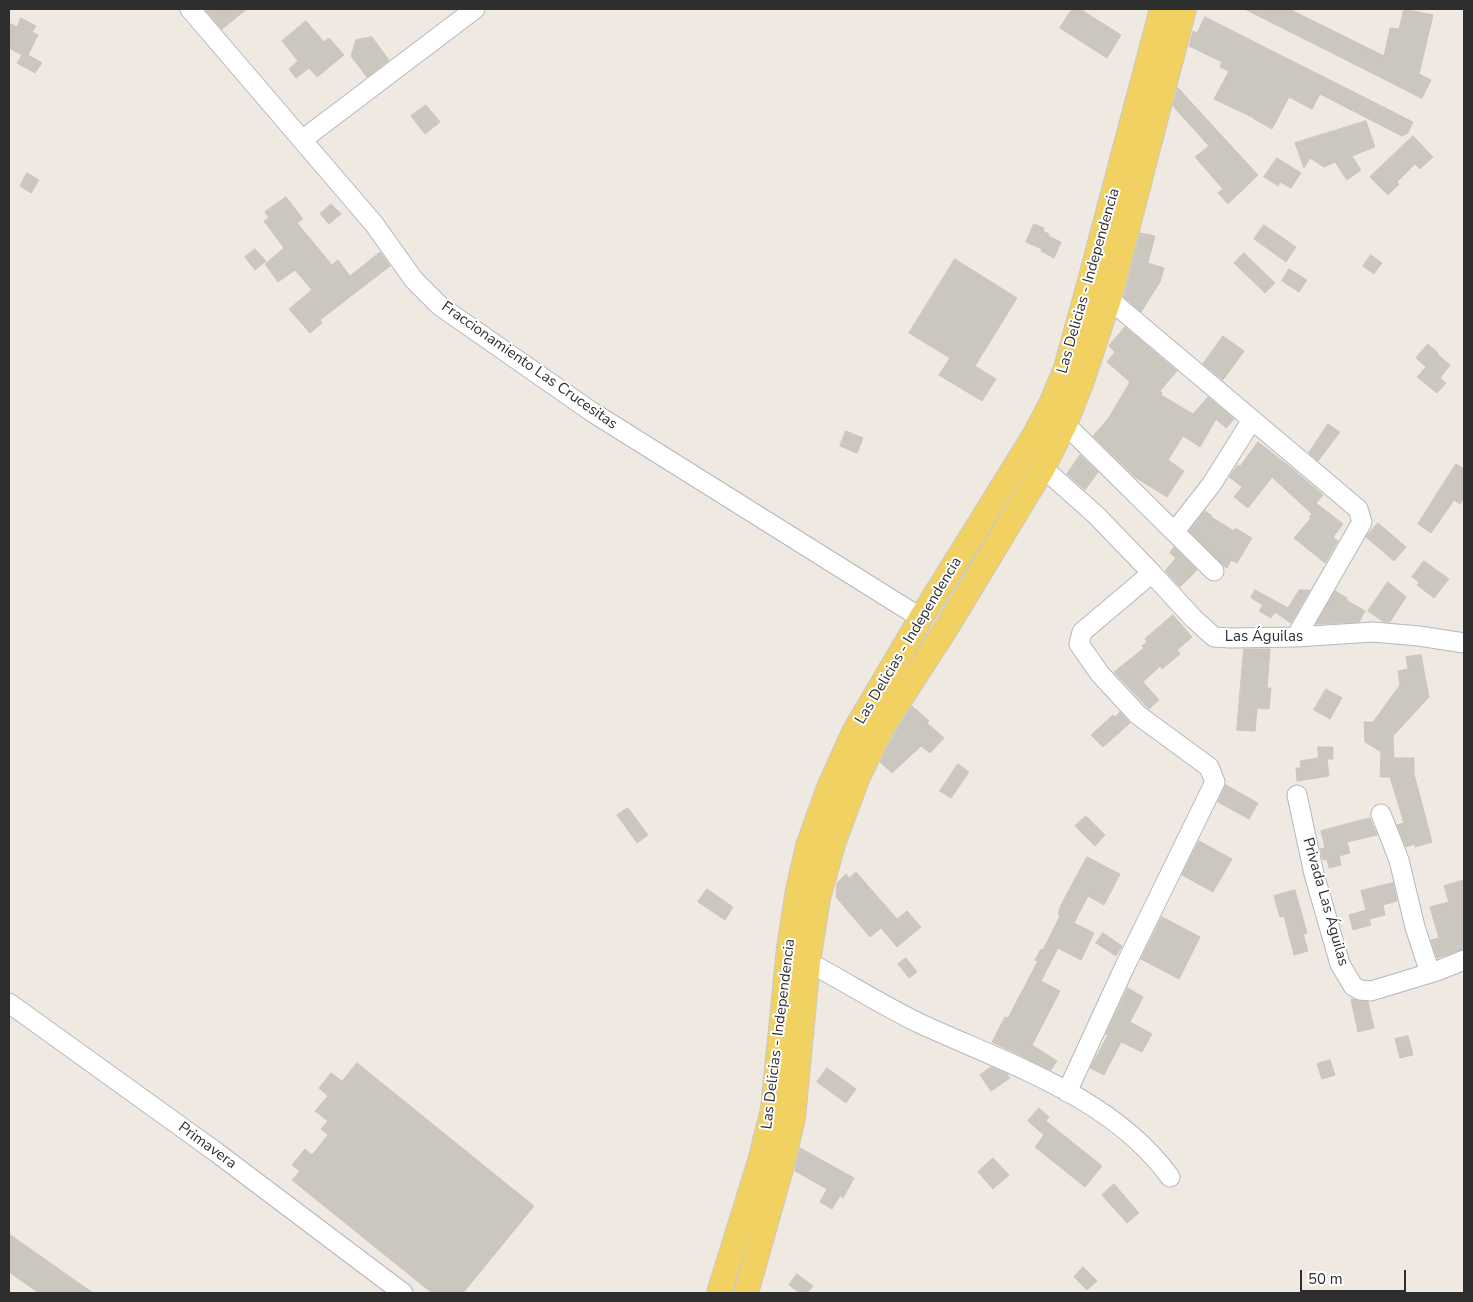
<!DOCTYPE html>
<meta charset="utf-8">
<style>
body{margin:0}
#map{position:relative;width:1473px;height:1302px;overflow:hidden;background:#efe9e1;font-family:"Nunito Sans",sans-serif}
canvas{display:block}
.frame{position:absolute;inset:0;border:10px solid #2e2e2e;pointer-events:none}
.scale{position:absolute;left:1300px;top:1270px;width:106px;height:22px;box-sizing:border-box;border:2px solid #2e2e2e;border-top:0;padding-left:6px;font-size:15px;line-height:18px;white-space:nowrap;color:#2e2e2e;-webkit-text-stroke:4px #fff;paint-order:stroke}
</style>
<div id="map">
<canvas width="1473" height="1302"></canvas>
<div class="frame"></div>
<div class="scale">50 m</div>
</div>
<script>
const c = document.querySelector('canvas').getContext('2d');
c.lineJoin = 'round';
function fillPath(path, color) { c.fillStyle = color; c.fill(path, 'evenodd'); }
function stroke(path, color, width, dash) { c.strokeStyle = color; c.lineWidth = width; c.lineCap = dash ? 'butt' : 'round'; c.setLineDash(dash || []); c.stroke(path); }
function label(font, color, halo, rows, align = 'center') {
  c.font = font + ' "Nunito Sans",sans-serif'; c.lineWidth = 4; c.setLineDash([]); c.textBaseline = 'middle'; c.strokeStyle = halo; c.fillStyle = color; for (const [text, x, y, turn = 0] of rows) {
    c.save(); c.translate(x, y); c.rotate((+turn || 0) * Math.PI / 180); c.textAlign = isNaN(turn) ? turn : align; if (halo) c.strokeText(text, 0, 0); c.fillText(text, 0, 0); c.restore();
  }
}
const building = new Path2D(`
 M205 9H247L222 29Z
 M1072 9H1080L1121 35 1107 58 1060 28Z
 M1245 9H1289L1384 56 1390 28 1399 29 1404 9 1433 15 1419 74 1431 80 1422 98Z
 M1205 17 1413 122 1408 133 1402 136 1320 94 1312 109 1289 97 1272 129 1254 119V118L1214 99 1229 71 1220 67 1222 62 1189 46 1193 31 1197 33Z
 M21 18 36 26 32 32 38 35 28 55 42 63 35 73 17 63 22 55 9 48V23L17 27Z
 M306 21 324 42 329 38 344 55 317 77 309 68 296 78 289 69 298 61 282 41Z
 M372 37 389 60 367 77 351 56 356 40Z
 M1178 88 1258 175 1228 204 1218 193 1223 189 1195 157 1209 146 1173 106Z
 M426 105 440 122 425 134 411 116Z
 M1366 121 1375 147 1352 156 1361 170 1347 180 1335 162 1324 167 1310 158 1304 168 1295 143Z
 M1413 136 1433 157 1420 169 1415 164 1397 182 1399 184 1388 195 1370 177Z
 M1277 158 1301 173 1291 188 1280 182 1278 186 1264 177Z
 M27 173 39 180 31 193 20 186Z
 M286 197 303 219 297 223 332 265 338 260 350 276 380 252 390 266 320 320 322 323 310 333 289 309 312 290 295 270 278 282 265 264 284 248 264 221 269 218 265 212Z
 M331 204 341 214 329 224 320 214Z
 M1034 224 1044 228 1043 231 1049 234 1048 236 1061 242 1054 258 1041 251 1042 249 1026 242Z
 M1264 225 1296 247 1286 262 1254 239Z
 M1140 233 1155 236 1148 263 1164 268 1160 282 1141 312 1124 297Z
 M255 249 266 261 255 270 245 257Z
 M1244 253 1275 283 1265 293 1234 263Z
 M1371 255 1382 263 1374 274 1363 266Z
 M955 259 1017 298 975 366 996 379 982 401 939 375 950 358 909 333Z
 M1289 269 1307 280 1299 292 1282 281Z
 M1125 327 1177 371 1160 391 1162 393 1161 395 1193 414 1208 397 1234 419 1226 428 1216 419 1200 447 1183 436 1168 460 1184 471 1167 497 1135 477 1093 436 1108 419 1130 382 1107 362 1115 352 1109 346Z
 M1223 336 1244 351 1223 380 1203 364Z
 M1428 344 1438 353 1437 354 1450 365 1440 378 1446 383 1437 393 1417 377 1426 367 1416 358Z
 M1328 424 1340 432 1318 461 1309 453Z
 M846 431 863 438 857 453 840 446Z
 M1258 442 1290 467 1323 495 1316 503 1343 524 1333 537 1338 541 1325 563 1294 538 1311 518 1309 517 1312 514 1272 477 1248 508 1234 497 1242 487 1229 477 1238 465 1240 466Z
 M1080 455 1098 472 1085 490 1067 474Z
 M1456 464 1464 469V498L1460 504 1454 500 1431 533 1418 524Z
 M1205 511 1212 516 1211 517 1234 531 1235 528 1252 538 1237 563 1231 560 1227 568 1224 566 1189 531Z
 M1378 523 1406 547 1394 561 1366 537Z
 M1174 547 1197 570 1180 587 1165 571 1176 558 1170 553Z
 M1424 561 1449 579 1434 598 1417 585 1419 582 1412 577Z
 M1388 582 1406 597 1390 622H1384L1368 611Z
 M1255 590 1288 608 1299 590H1310L1291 623 1275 612 1271 618 1259 611 1263 605 1251 598Z
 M1335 591 1347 598 1346 600 1365 611 1359 622 1316 624Z
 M1173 615 1192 637 1177 650 1180 654 1162 669 1160 666 1143 682 1159 700 1149 709 1114 672 1144 648 1142 646 1147 642 1145 639Z
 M1244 649H1270L1267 688H1271L1269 709 1257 708 1255 731 1237 730Z
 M1421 655 1429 697 1393 736 1394 758H1414V774L1432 842 1415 847V844L1406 847 1397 825 1404 823 1390 777H1380L1381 752 1365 742 1364 722H1373L1400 685 1398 671 1408 669 1406 657Z
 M1326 689 1342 698 1330 719 1314 710Z
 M912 706 929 721 927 723 944 738 930 753 921 746 892 773 880 762 894 734Z
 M1120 712 1130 723 1103 747 1091 735 1113 715 1115 717Z
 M1318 747H1333V759H1327L1329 776 1297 781 1296 768H1301L1300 761 1318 758Z
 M958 764 969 772 951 798 940 791Z
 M1226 785 1258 803 1249 819 1218 802Z
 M628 808 648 835 637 843 617 815Z
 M1086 816 1105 835 1095 846 1075 826Z
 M1370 818 1377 835 1347 842 1350 853 1339 856 1341 865 1329 868 1327 859 1323 860 1320 849 1325 848 1321 831Z
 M1199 841 1232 859 1213 892 1182 875Z
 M1087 857 1120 874 1104 905 1088 896 1074 923 1094 933 1081 960 1058 948 1041 981 1060 991 1032 1045 1057 1061 1051 1070 992 1042 1005 1017 1008 1018 1038 961 1035 960 1041 949 1043 950 1060 916 1058 914 1061 905Z
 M856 872 897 919 907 911 921 927 897 947 881 928 870 937 836 897 837 883 846 874 849 878Z
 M1464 880V949L1437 958 1431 940 1439 938 1430 907 1449 902 1444 886Z
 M1393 883 1397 901 1383 905 1385 915 1369 919 1371 925 1353 930 1349 915 1366 910 1361 891Z
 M707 889 733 907 725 920 698 902Z
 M1295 890 1307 933 1303 934 1308 951 1294 955 1284 916 1280 917 1274 896Z
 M1162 917 1200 937 1179 979 1141 959Z
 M1103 933 1122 946 1116 956 1096 943Z
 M906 958 917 972 909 978 898 964Z
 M1128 988 1143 997 1130 1022 1152 1034 1142 1052 1121 1042 1104 1075 1090 1068 1108 1035 1106 1034Z
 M1354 999 1368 1002 1374 1028 1358 1032 1351 1000Z
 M1408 1036 1413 1055 1400 1058 1395 1039Z
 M1330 1060 1335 1075 1322 1079 1317 1064Z
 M357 1063 534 1206 463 1293H432L292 1180 300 1171 292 1165 305 1149 312 1155 328 1135 321 1129 328 1121 315 1111 328 1096 319 1088 331 1073 342 1081Z
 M991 1067 1007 1074 1010 1078 991 1091 980 1075Z
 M827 1068 856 1089 846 1103 817 1082Z
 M1039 1108 1049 1117 1046 1121 1102 1166 1085 1187 1035 1147 1044 1135 1028 1121Z
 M800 1148 854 1178 843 1198 840 1196 832 1209 820 1202 827 1189 795 1171Z
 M993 1158 1009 1175 993 1189 978 1172Z
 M1114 1184 1139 1213 1127 1223 1102 1195Z
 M9 1234 93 1293H39L9 1272Z
 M1083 1267 1097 1281 1087 1290 1074 1277Z
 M797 1274 813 1286 807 1293H800L789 1285Z`);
const minor = new Path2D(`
 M190 9 374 224 414 280 440 306 592 412 921 618
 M302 140 475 9
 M1109 299 1358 509 1362 522 1296 637
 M1065 424 1214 571
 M1043 468 1096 515 1148 569 1194 619 1214 637 1231 638 1296 637 1373 632 1419 636 1464 643
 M1175 531 1211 485 1252 420
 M1297 795 1314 874 1340 964 1353 986 1360 990 1371 991 1437 971 1464 960
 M1381 814 1399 860 1415 927 1430 973
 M808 962C846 982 883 1006 921 1024 1008 1064 1112 1097 1170 1177
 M9 1003 216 1152 403 1293
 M1067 1092 1125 966 1215 782 1209 767 1138 715 1100 674 1079 644 1082 632 1152 573`);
const major = new Path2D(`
 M719 1293 760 1161 773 1109 789 948 798 890 808 846 828 790 854 732 921 618 1034 436 1051 404 1066 368 1087 292 1162 9
 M746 1293 781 1169 793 1118 808 962 818 898 834 841 857 779 882 727 945 630 1043 468 1065 424 1082 381 1109 299 1184 9`);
const streetNames = [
 ["Las Delicias - Independencia",1089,281,-74],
 ["Fraccionamiento Las Crucesitas",529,366,35],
 ["Las Águilas",1264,637],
 ["Las Delicias - Independencia",909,641,-59],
 ["Privada Las Águilas",1325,902,74],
 ["Las Delicias - Independencia",779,1034,-83],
 ["Primavera",207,1146,36]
];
fillPath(building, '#cbc7bf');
stroke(building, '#cbc5ba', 1);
stroke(minor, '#b4b7c1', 21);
stroke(major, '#c9c9c9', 26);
stroke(minor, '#fff', 19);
stroke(major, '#f2d163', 24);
label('15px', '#2e2e2e', '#fff', streetNames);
</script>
